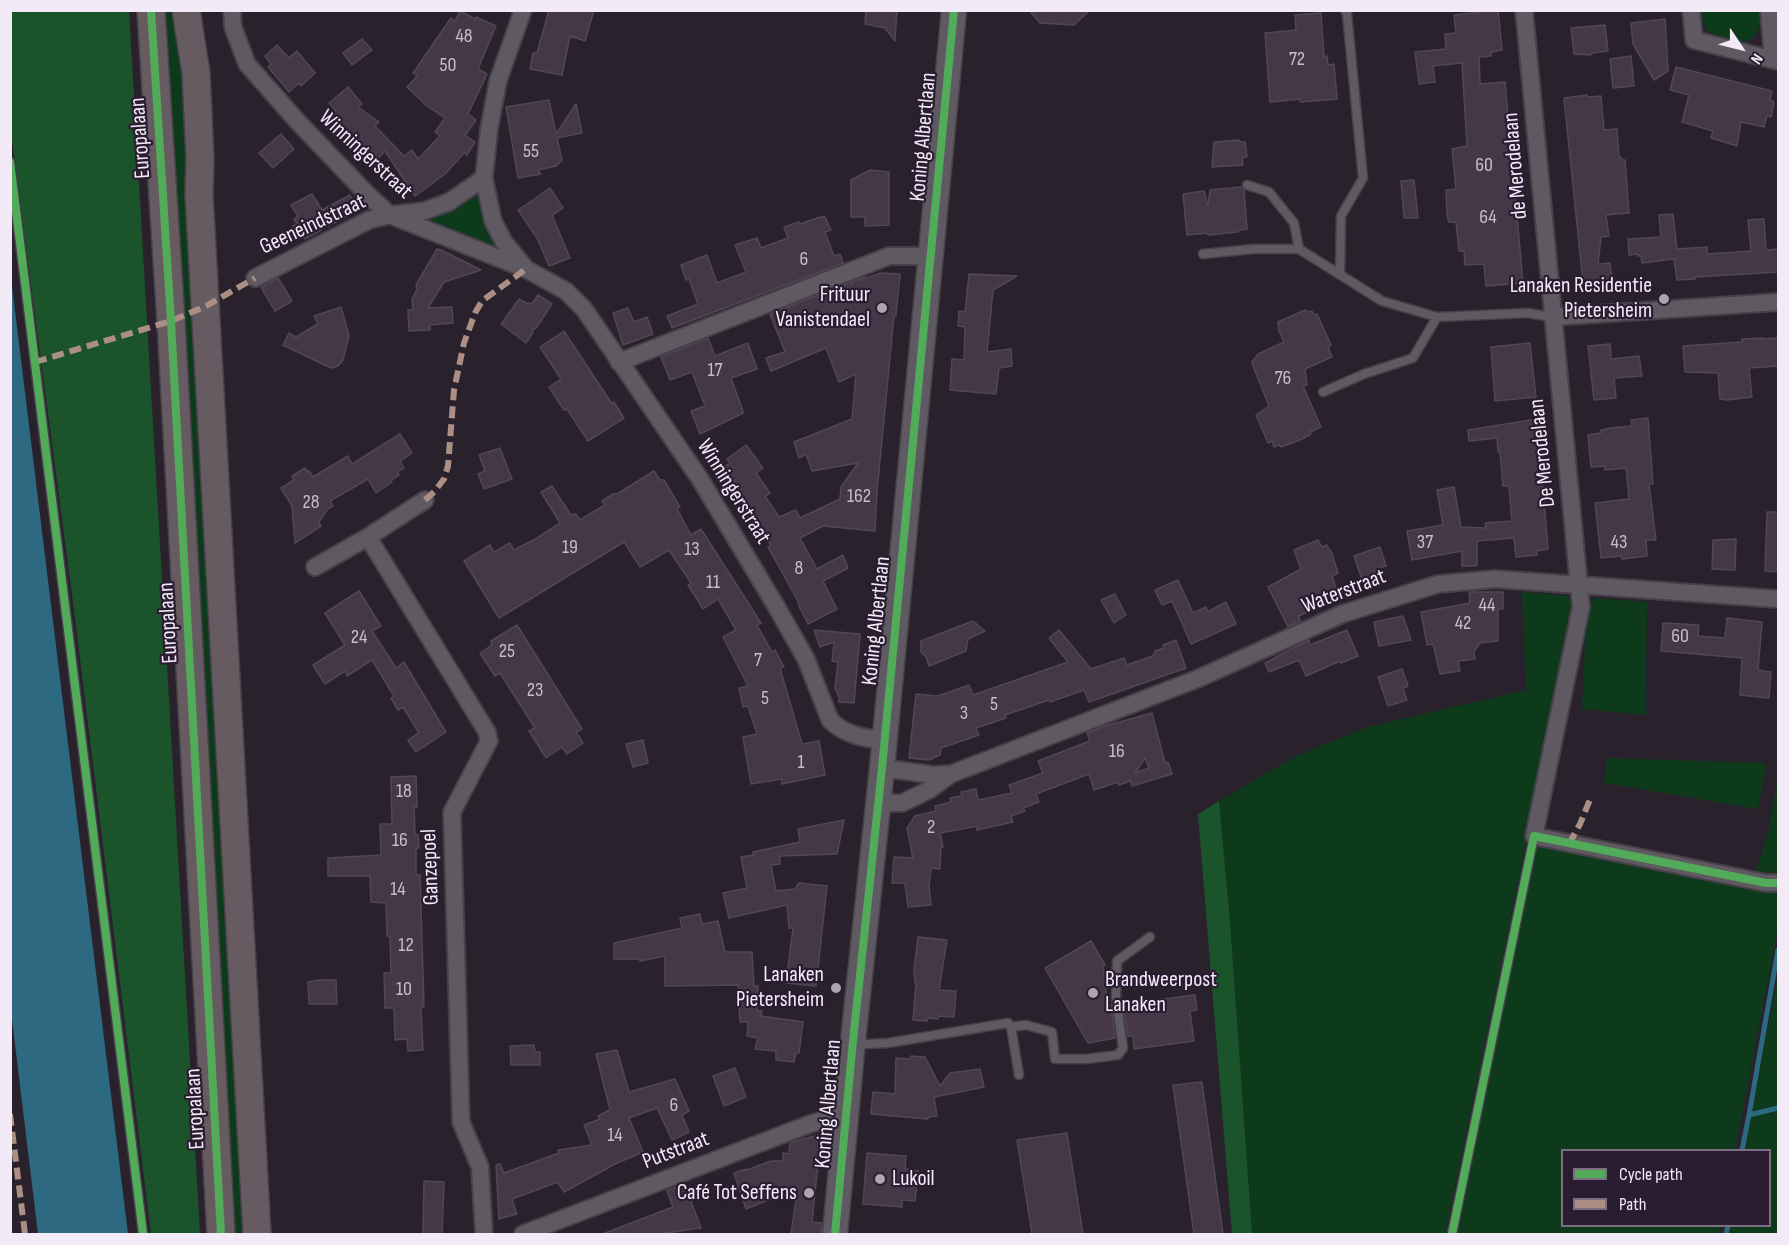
<!DOCTYPE html>
<meta charset="utf-8">
<style>
body{margin:0}
#map{position:relative;width:1789px;height:1245px;overflow:hidden;background:#29222c;font-family:"Sofia Sans Condensed",sans-serif}
canvas{display:block}
.frame{position:absolute;inset:0;border:12px solid #f3eaf8;pointer-events:none}
.legend{position:absolute;left:1561px;top:1149px;width:210px;height:78px;box-sizing:border-box;background:#2b1d31;border:2px solid #7b6f81;margin:0;padding:8px 10px;list-style:none;font-size:18px;color:#f3eaf8}
.legend li{display:flex;align-items:center;gap:12px;height:30px}
.legend b{width:30px;border:2px solid #7b6f81}
.north{position:absolute;left:1711px;top:18px;width:60px;height:60px;-webkit-text-stroke:4px #2b1d31;paint-order:stroke;rotate:125deg;font-size:16px;font-weight:700;line-height:24px;text-align:center;color:#f3eaf8}
.north::after{content:'';display:block;margin:auto;width:21px;height:27px;background:#f3eaf8;clip-path:polygon(50% 0,100% 100%,50% 72%,0 100%)}
</style>
<div id="map">
<canvas width="1789" height="1245"></canvas>
<div class="frame"></div>
<ul class="legend">
<li><b style="height:8px;background:#51ab58"></b>Cycle path</li>
<li><b style="height:8px;background:#ac8f84"></b>Path</li>
</ul>
<div class="north">N</div>
</div>
<script>
const c = document.querySelector('canvas').getContext('2d');
c.lineJoin = 'round';
function fillPath(path, color) { c.fillStyle = color; c.fill(path, 'evenodd'); }
function stroke(path, color, width, dash) { c.strokeStyle = color; c.lineWidth = width; c.lineCap = dash ? 'butt' : 'round'; c.setLineDash(dash || []); c.stroke(path); }
function label(font, color, halo, rows, align = 'center') {
  c.font = font + ' "Sofia Sans Condensed",sans-serif'; c.lineWidth = 4.5; c.setLineDash([]); c.textBaseline = 'middle'; c.strokeStyle = halo; c.fillStyle = color; for (const [text, x, y, turn = 0] of rows) {
    c.save(); c.translate(x, y); c.rotate((+turn || 0) * Math.PI / 180); c.textAlign = isNaN(turn) ? turn : align; if (halo) c.strokeText(text, 0, 0); c.fillText(text, 0, 0); c.restore();
  }
}
const green = new Path2D(`
 M1701 10 1762 11C1761 33 1752 48 1727 41 1719 38 1712 36 1706 29 1703 24 1702 16 1701 10Z
 M162 11H178L248 1234H231Z
 M477 195 496 251 427 221Z
 M1522 592 1568 596 1575 607 1445 1234H1252L1230 921 1219 801 1296 756 1368 727 1526 690Z
 M1594 598 1647 602 1645 715 1582 709 1587 607Z
 M1607 758 1766 763 1758 809 1604 783Z
 M1778 775V873L1756 871 1769 828Z
 M1536 843 1778 888V928L1735 1150H1562V1226H1720L1718 1234H1458Z
 M1778 973V1234H1729L1731 1226H1770V1150H1745Z`);
const forest = new Path2D(`
 M10 11H129L200 1234H151L74 610 11 132Z
 M1219 801 1230 921 1252 1234H1232L1198 814Z`);
const water = new Path2D(`
 M10 270 128 1234H38L10 1003Z`);
const stream = new Path2D(`
 M1749 1115 1778 950
 M1742 1150 1749 1115 1778 1108
 M1726 1234 1728 1226`);
const building = new Path2D(`
 M549 10H594L585 41 570 36 562 75 530 69 533 53H537Z
 M866 10H897L895 41 885 28 865 24Z
 M1029 10H1090L1074 25 1040 23Z
 M1498 10 1502 50 1491 52V56L1479 57 1480 84 1505 82 1523 283 1486 286 1484 264 1465 265 1464 251H1459L1456 222H1449L1447 215 1446 190 1456 189 1452 149 1467 146 1462 63 1433 66 1435 82 1419 84 1415 52 1446 49 1445 34 1456 33 1454 15Z
 M460 11 475 19 476 17 496 26 478 69 487 74 468 114 476 120 465 135 475 142 467 155 464 153 445 174 415 196 385 151 369 168 334 134 333 135 323 123 336 111 329 103 348 87 362 104 358 107 379 122 375 126 404 156 412 150 418 159 440 136 435 132 445 118 427 106 407 87 417 76 413 73 451 18 455 21Z
 M1321 13 1324 57 1327 56 1328 65 1334 64 1337 99 1300 102V99L1270 102 1265 33 1296 30 1295 15Z
 M1665 19 1668 71 1654 80 1633 44 1631 23Z
 M1605 25 1608 51 1592 53 1590 55 1574 54 1571 28Z
 M362 39 372 50 352 65 343 53Z
 M277 45 289 58 297 51 315 73 301 86 299 83 289 92 268 67 271 64 265 56Z
 M1631 56 1634 86 1613 88 1610 59Z
 M1676 67 1772 91 1770 100 1774 102 1771 117 1767 116 1764 127 1741 122 1737 146 1711 138 1713 131 1682 122 1689 95 1670 90Z
 M1587 95V97L1601 96 1604 130 1617 129 1619 158 1621 157V160H1625L1629 213 1606 215 1609 236 1601 237 1598 264 1610 263 1612 279 1583 283 1564 98Z
 M549 100 556 134 576 104 582 133 557 138 562 160 556 166 538 170 541 174 518 178 506 107Z
 M281 134 294 149 273 168 259 153Z
 M1239 140 1240 142H1245L1247 157 1242 158 1243 165 1212 167 1214 142Z
 M870 170 889 172V225L865 226V217H851V180Z
 M1414 180 1418 218H1404L1401 181Z
 M1241 187 1244 190 1247 229 1239 230 1238 232 1208 235 1207 233 1187 235 1183 194 1204 191 1208 206 1210 190Z
 M550 188 563 208 552 215 570 258 549 266 537 238 518 210Z
 M312 194 322 210 350 195 358 211 328 226 326 222 319 225 321 230 305 239 301 232 296 233 293 226 297 224 294 219 298 216 291 205Z
 M1673 214 1677 249 1707 247V254L1751 251 1748 220 1764 219 1766 250 1779 249V272L1695 277V279L1677 280 1674 259 1642 263 1641 256H1638V254L1629 255 1628 239 1661 237 1659 215Z
 M820 217H825L831 230 825 232 834 256 840 254 843 263 672 328 667 316 698 304 689 279 686 280 681 265 707 255 717 283 746 272 735 245 757 238 761 248 788 238 784 227 799 222 800 224Z
 M437 249 441 250 481 270 444 282 428 308 452 307 453 323 430 325V330L409 331 408 310H413L412 299 417 289 416 285Z
 M881 273 900 274 896 315 894 316 877 491 875 531 823 526 800 538 817 569 843 555 848 568 823 581 837 609 808 624 798 604 799 603 768 547 771 545 739 494 743 493 724 467 730 463 727 459 746 445 763 468 756 473 770 493 765 496 779 517 796 510 800 518 840 499 841 487 858 463 812 471 806 454 799 458 794 442 852 419 856 374 839 382 826 348 771 371 766 358 785 352 770 314 851 282 852 285V282L865 277 866 278Z
 M969 274 1017 276 993 290 987 352 1011 349 1012 366 999 368 996 394 950 390 952 359 964 360 965 327 958 326 959 311 965 312Z
 M278 278 292 301 275 311 261 287Z
 M538 295 552 304 536 328 532 330 533 332 526 343 501 324 519 299 528 304 530 303 532 304Z
 M341 307 349 336 343 360 338 366 331 368 283 345 289 333 296 337 318 324 314 316Z
 M628 308 634 322 647 317 653 334 623 345 613 313Z
 M1305 310 1308 312 1312 311 1314 315 1317 314 1331 345 1328 347 1332 357 1305 369 1307 385 1303 386 1321 427 1310 432 1311 434 1300 440 1281 447 1279 445 1274 447 1272 441 1268 443 1256 415 1269 406 1253 366 1252 362 1258 354 1284 342 1279 331 1278 322Z
 M564 331 612 404 614 402 624 418 588 441 567 409 564 410 549 387 561 379 540 347Z
 M708 338 715 356 748 343 757 369 731 378 743 411V413L700 434 691 411 705 406 692 372 670 380 661 357Z
 M1762 338V339L1779 338V366L1749 368 1752 397 1727 400 1720 399 1718 373 1685 372 1683 346 1742 342V339Z
 M1530 343 1536 397 1495 401 1491 347Z
 M1610 344 1611 359 1639 356 1642 376 1614 378 1616 398 1594 400 1588 346Z
 M1648 418 1653 484H1649L1656 540H1646L1647 556 1622 559 1621 556 1601 558 1595 503 1629 499 1626 468 1605 470V466L1591 467 1588 435 1601 433V430L1611 428 1632 426 1631 420Z
 M1537 419 1548 549 1536 551 1537 555 1516 557 1514 538 1477 541V566H1462V551L1412 560 1407 531 1443 525 1437 490 1454 487 1461 527 1486 528 1485 523 1512 521 1509 486H1503L1500 452H1498L1497 438 1469 441 1468 430Z
 M400 434 412 453 400 461 404 468 398 472 399 475 391 480 392 482 376 493 368 479 330 501 333 506 327 510 319 522 321 526 295 543 292 506 281 488 294 480 292 476 305 468 308 472 309 471 313 477 348 456 352 464Z
 M500 448 512 479 484 489 478 474 485 471 479 455Z
 M654 471 660 480H664L680 507 677 509 691 535 701 529 761 623 757 625 772 652 775 650 784 667 780 668 802 744 819 741 825 775 782 784V779L751 784 743 737 757 734 748 706 743 707 739 688 748 686 723 637 736 630 718 599 703 609 688 585 691 583 669 550 640 567 624 542 499 618 464 561 490 545 494 552 510 543 514 550 537 538 560 523 541 492 552 486 571 515 576 514 580 520 605 505 602 501 613 494H617Z
 M1767 512H1779V572L1765 571Z
 M1736 539 1735 570 1712 569 1713 540Z
 M1318 540 1322 547 1327 545 1330 551H1331L1338 573 1332 576 1340 600 1319 606 1299 616 1300 621 1288 627 1268 587 1301 569 1294 550Z
 M1380 547 1386 566 1378 568 1382 583 1365 589 1354 556Z
 M1178 580 1193 613 1206 607 1208 612 1226 602 1236 624 1191 644 1172 601 1162 605 1155 590Z
 M359 591 381 626 372 631 396 668 404 662 446 732 416 752 408 740 419 733 403 707 398 710 391 698 394 696 372 660 347 676 345 671 325 684 313 665 345 645 325 613Z
 M1469 592H1503V609H1498V641L1480 643 1474 652 1475 659 1458 661 1460 671 1440 674 1433 644 1427 645 1421 612 1470 603Z
 M1115 594 1126 615 1114 623 1101 600Z
 M1403 616 1411 640 1379 646 1374 622Z
 M1727 618 1762 622 1758 670 1771 672 1769 698 1740 695 1742 658 1661 651 1663 623 1699 625 1698 636 1725 638Z
 M973 621 985 631 968 639 966 651 929 666 926 657 921 652V641Z
 M517 625 582 729 576 732 583 743 567 754 562 747 546 758 529 731 535 728 500 673 495 676 480 653 492 645 491 641Z
 M814 630 860 634 854 703 839 702V697L835 688 838 662 832 661 834 642 820 647Z
 M1059 630 1091 669 1124 658 1127 665 1153 656 1155 651 1164 648 1163 645 1176 640 1186 668 1089 702 1084 690 1050 702 1049 700 1005 715 1006 718 976 728 979 735 941 748 940 755 929 760 909 758 916 694 938 696 969 685 973 695 1068 662 1049 638Z
 M1347 630 1358 656 1341 663 1340 661 1306 676 1299 660 1269 672 1265 663 1297 646 1309 640 1310 645Z
 M1402 669 1408 686 1403 688 1407 700 1388 706 1378 677Z
 M1152 713 1165 763 1168 762 1172 774 1132 786 1130 779 1128 782 1119 785 1118 782 1094 790 1089 774 1036 794 1039 802 1023 808 1025 811 1011 816 1013 822 977 830V826L940 833 943 847H941L940 869 931 868 929 887 931 905 908 907 905 883H892L894 857 913 858 907 828 915 816 936 811 935 806 951 802 950 798 962 796 961 792 976 789 978 800 1012 793 1009 785 1043 773 1038 761 1090 741 1087 733 1105 726ZM1145 758 1149 768 1135 773Z
 M643 740 648 763 633 767 626 744Z
 M416 776 417 807H414L415 835H418L419 848H416V875H420L424 1007H421L423 1050 408 1051 407 1039 395 1040 394 1008H385L384 973H391L390 936H387L386 903 371 902 370 876H328V858L381 855 380 824H392L391 777Z
 M844 820 837 854 780 856V864L771 865 776 891 795 889 799 883 827 886 816 986 786 983 793 928H789L787 905 729 918 723 893 747 888 741 857 753 855V852L800 842 798 829Z
 M700 914 702 924 718 921 725 952H752L754 986H758L757 1011H762L761 1016 803 1022 799 1053H796L794 1062 776 1060V1051L755 1049 758 1038 747 1036 748 1022H740L738 985 665 986V956L640 961V959H614V943L682 928 680 918Z
 M918 937 947 940 939 990 956 991 954 1017 939 1016 938 1019 927 1018V1021L913 1020 916 983H915L914 969Z
 M1091 941 1105 965 1103 966 1108 1006 1111 1005 1115 1038 1088 1043 1045 968Z
 M320 980H336L337 1004H309L308 982Z
 M1195 995 1197 1010 1190 1011 1194 1041 1134 1049 1133 1036H1128L1123 1004Z
 M534 1045 535 1052H540V1065H511L510 1046Z
 M617 1050 629 1092 675 1079 689 1111 682 1115 689 1132 672 1140 657 1108 629 1118 643 1152 615 1164 564 1192 558 1182 512 1199 517 1214 499 1219 496 1165 500 1164 504 1173 559 1153 558 1150 592 1145 584 1125 600 1119 598 1116 610 1110 596 1054Z
 M911 1056 925 1057 940 1086 950 1073 980 1069 984 1087 934 1097 937 1116 928 1117V1119L871 1114 873 1092 895 1094 896 1058 910 1059Z
 M735 1068 746 1097 724 1106 713 1076Z
 M1202 1082 1223 1234H1194L1173 1085Z
 M1067 1133 1083 1234H1032L1017 1140Z
 M821 1134 812 1222 822 1223 821 1234H791L796 1199 783 1197V1194L746 1209 734 1173 746 1169 747 1170 771 1161H783V1153L789 1154 790 1143Z
 M867 1153 906 1156 905 1169 918 1171 915 1201 902 1200V1207L863 1204Z
 M424 1181 444 1182 442 1234H423Z
 M682 1185 686 1197 689 1196 701 1228 659 1234H605V1233L673 1207 667 1191Z`);
const lane = new Path2D(`
 M10 162 143 1234
 M1247 185 1269 192 1294 223 1299 249 1382 301 1437 317 1528 313 1552 317
 M1203 254 1253 249H1299
 M1340 275 1341 216 1363 178 1347 14 1345 10
 M1323 392 1364 374 1413 358 1437 317
 M1011 1027 1026 1025 1052 1032 1055 1059H1086L1118 1055 1123 1048 1116 997 1117 961 1150 937
 M856 1042 867 1044 888 1043 1008 1023 1011 1027 1019 1075
 M1452 1234 1534 836`);
const street = new Path2D(`
 M232 10 233 27 247 64 297 121 369 196 390 215 526 269
 M523 10 498 81 489 129 484 178 493 221 504 242 526 269 566 291 584 309 700 479 776 606 806 659 830 720C845 735 863 738 883 740
 M1524 10 1581 607 1534 836 1766 883H1778
 M1691 10 1694 40 1778 61
 M1769 10 1773 60
 M255 278 369 220 390 215 424 211 449 202 484 178
 M1552 317 1778 302
 M619 362 889 256H931
 M368 537 487 732 489 741 452 812 461 1122 480 1167 484 1234
 M315 567 368 537 425 500
 M882 768 934 775 951 774
 M878 803H902L929 790 951 774 1197 679 1342 614 1438 584 1495 579 1778 599
 M523 1234 810 1124 846 1113`);
const secondary = new Path2D(`
 M835 1234 853 1041 882 768 954 10`);
const primary = new Path2D(`
 M151 10 171 321 221 1234
 M186 10 196 73 200 158 199 195 257 1234`);
const quiet = new Path2D(`
 M35 362 171 321 206 306 255 278
 M425 500 434 492 444 479 448 466 454 390 464 343 475 313 482 301 526 269
 M1569 844 1580 824 1591 797
 M10 1114 25 1234`);
const cycleway = new Path2D(`
 M151 10 171 321 221 1234
 M10 162 143 1234
 M835 1234 853 1041 882 768 954 10
 M1452 1234 1534 836 1766 883H1778`);
const markers = [
 [1664,299,6,"#aca4b1"],
 [882,308,6,"#aca4b1"],
 [836,988,6,"#aca4b1"],
 [1093,993,6,"#aca4b1"],
 [880,1179,6,"#aca4b1"],
 [809,1193,6,"#aca4b1"]
];
const numberNames = [
 ["48",464,37],
 ["72",1297,60],
 ["50",448,66],
 ["55",531,152],
 ["60",1484,166],
 ["64",1488,218],
 ["6",804,260],
 ["17",715,371],
 ["76",1283,379],
 ["162",859,497],
 ["28",311,503],
 ["37",1425,543],
 ["43",1619,543],
 ["19",570,548],
 ["13",692,550],
 ["8",799,569],
 ["11",713,583],
 ["44",1487,606],
 ["42",1463,624],
 ["60",1680,637],
 ["24",359,638],
 ["25",507,652],
 ["7",758,661],
 ["23",535,691],
 ["5",765,699],
 ["5",994,705],
 ["3",964,714],
 ["16",1117,752],
 ["1",801,763],
 ["18",404,792],
 ["2",931,828],
 ["16",400,841],
 ["14",398,890],
 ["12",406,946],
 ["10",404,990],
 ["6",674,1106],
 ["14",615,1136]
];
const streetNames = [
 ["Koning Albertlaan",924,137,-85],
 ["Europalaan",141,138,-94],
 ["Winningerstraat",365,155,43],
 ["de Merodelaan",1516,166,-95],
 ["Geeneindstraat",313,225,-25],
 ["De Merodelaan",1543,453,-96],
 ["Winningerstraat",733,492,58],
 ["Waterstraat",1344,592,-21],
 ["Koning Albertlaan",877,621,-84],
 ["Europalaan",169,623,-93],
 ["Ganzepoel",431,867,-92],
 ["Koning Albertlaan",829,1104,-85],
 ["Europalaan",196,1109,-93],
 ["Putstraat",676,1151,-21]
];
const poiNames = [
 ["Lanaken Residentie",1652,286],
 ["Pietersheim",1652,311],
 ["Frituur",870,295],
 ["Vanistendael",870,320],
 ["Lanaken",824,975],
 ["Pietersheim",824,1000],
 ["Brandweerpost",1105,980,"left"],
 ["Lanaken",1105,1005,"left"],
 ["Lukoil",892,1179,"left"],
 ["Café Tot Seffens",797,1193]
];
fillPath(green, '#0e3a1c');
fillPath(forest, '#1b542b');
fillPath(water, '#2d6a81');
stroke(stream, '#2d6a81', 5);
fillPath(building, '#453648');
stroke(building, '#504852', 1.5);
stroke(lane, '#47404a', 11);
stroke(street, '#47404a', 20);
stroke(secondary, '#47404a', 27);
stroke(primary, '#47404a', 30);
stroke(lane, '#5f5962', 8);
stroke(street, '#5f5962', 16);
stroke(secondary, '#5f5962', 24);
stroke(primary, '#655b61', 27);
stroke(quiet, '#ac8f84', 6, [12, 6]);
stroke(cycleway, '#51ab58', 8);
for (const [x, y, r, color] of markers) { const dot = new Path2D(); dot.arc(x, y, r, 0, 2 * Math.PI); c.fillStyle = color; c.fill(dot); stroke(dot, '#2b1d31', 2); }
label('20px', '#c8bdcc', null, numberNames);
label('22px', '#f3eaf8', '#2b1d31', streetNames);
label('22px', '#f3eaf8', '#2b1d31', poiNames, 'right');
</script>
